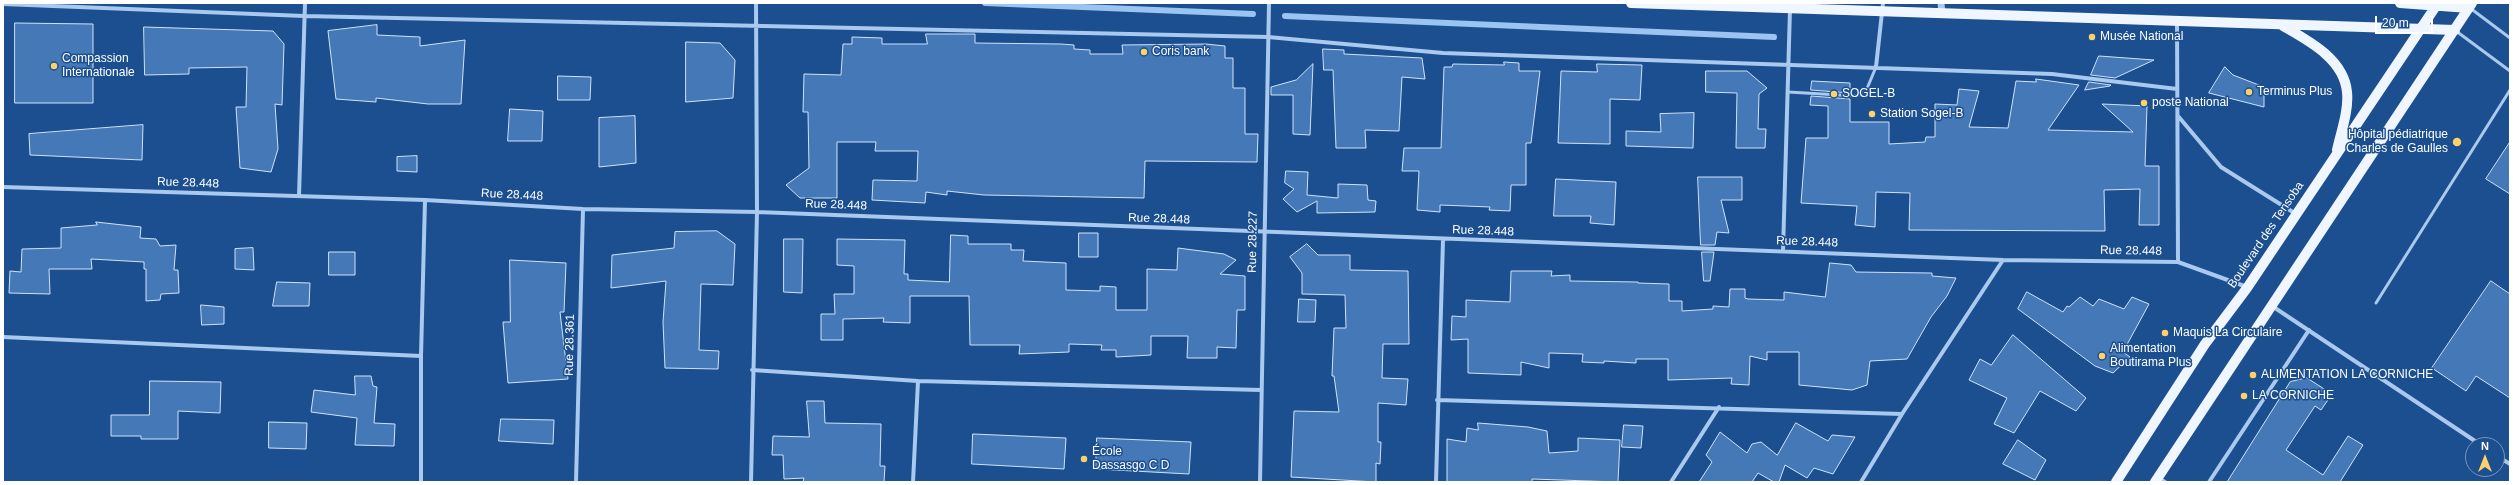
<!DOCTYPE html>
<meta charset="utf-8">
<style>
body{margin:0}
#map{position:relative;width:2513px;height:485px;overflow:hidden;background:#1b4f8f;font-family:Arial,sans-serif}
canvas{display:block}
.frame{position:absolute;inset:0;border:4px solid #fff;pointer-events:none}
.north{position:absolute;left:2465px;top:437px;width:40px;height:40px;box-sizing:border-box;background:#1b4f8f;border:1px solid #7695bc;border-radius:50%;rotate:0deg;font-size:11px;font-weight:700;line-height:16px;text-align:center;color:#fff}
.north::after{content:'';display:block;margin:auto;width:14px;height:18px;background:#ffd166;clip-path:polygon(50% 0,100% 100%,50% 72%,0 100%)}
.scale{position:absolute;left:2375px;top:16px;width:58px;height:18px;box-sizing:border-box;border:2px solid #fff;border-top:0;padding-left:5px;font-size:12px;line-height:14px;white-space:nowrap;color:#fff;-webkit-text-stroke:3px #1b4f8f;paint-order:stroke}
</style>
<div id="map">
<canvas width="2513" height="485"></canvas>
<div class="frame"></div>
<div class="north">N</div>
<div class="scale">20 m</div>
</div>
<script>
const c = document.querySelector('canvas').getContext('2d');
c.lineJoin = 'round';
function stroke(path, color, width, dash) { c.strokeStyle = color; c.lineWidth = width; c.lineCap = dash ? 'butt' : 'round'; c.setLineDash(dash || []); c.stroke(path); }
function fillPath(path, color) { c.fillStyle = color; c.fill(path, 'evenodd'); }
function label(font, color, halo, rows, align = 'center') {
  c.font = font + ' Arial,sans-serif'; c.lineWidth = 3; c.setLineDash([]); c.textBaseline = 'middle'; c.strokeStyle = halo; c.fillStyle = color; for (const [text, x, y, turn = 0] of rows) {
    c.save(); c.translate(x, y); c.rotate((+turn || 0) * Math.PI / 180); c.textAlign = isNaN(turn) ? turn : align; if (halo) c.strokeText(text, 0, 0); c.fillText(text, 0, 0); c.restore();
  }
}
const stream = new Path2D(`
 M985 3 1253 14
 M1285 16 1774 37`);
const building = new Path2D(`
 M15 23 93 24V103H15Z
 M377 25V35L420 37V46L465 40 461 104H428L376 98V102L336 99 328 31Z
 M144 27 273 31 284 44 282 105 275 104 278 149 271 172 240 168 236 107H246L247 67 189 68V74L145 75Z
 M926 34H975V43L1061 44 1074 45V49L1090 50V54H1123L1122 45 1206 44 1225 46V58H1233V88H1245V134H1258L1257 162 1145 161 1144 198 984 195 947 191V195L926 192 925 203 872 200 873 180 917 181 918 151H875L876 142H837V198H800L786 185 809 168 808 112H803L804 74 841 75 843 44H852V37L882 38V44H927Z
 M686 42 720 43 735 60 733 98 686 102Z
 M1323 49 1344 50V54L1422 58 1425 79 1402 77 1399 131 1365 130 1366 148H1336L1333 70H1324Z
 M2099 56 2154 60 2115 78 2091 75Z
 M1504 62 1519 63V71H1540L1531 143H1526V185H1511L1510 211 1489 210 1490 207 1440 205V212L1417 210 1419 171H1402L1404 148H1441L1444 67H1452L1453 64 1504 65Z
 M1313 64 1310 135 1293 134V95H1271V87L1296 80Z
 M1597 64 1642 65 1640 100 1610 99V144L1558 143 1561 71 1597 72Z
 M2225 67 2233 75 2264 87V107L2209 93Z
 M1706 71H1747L1767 88 1759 94 1758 129H1766L1765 148H1736L1737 93 1706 92Z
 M558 76 591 77 590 100H558Z
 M2036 79 2079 85 2048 130 2133 132 2102 104 2147 106 2145 166H2159V225H2139L2140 189 2104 190 2105 231 1909 230 1910 193 1876 192 1875 227 1855 225 1857 206 1801 203 1806 138H1828V106L1810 105 1811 96 1850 99V122H1889V144L1925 142 1926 137H1935V104L1957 105 1959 89 1979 91 1969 127 2008 128 2016 81 2036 82Z
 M1812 81 1850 83V93L1811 90Z
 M2089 82 2111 85 2110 86 2085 90Z
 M510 109 543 111 542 141H508Z
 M1694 113 1693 148 1626 146V131L1661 132 1660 114Z
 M635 116 636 163 599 167V118Z
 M143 125 142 160 30 155 29 134Z
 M2510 142V194L2486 179Z
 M417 156V172L397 171V157Z
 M1286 171 1308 172 1307 195 1338 198V184L1367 185 1368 200 1376 201 1375 212 1317 213V201L1297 212 1283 199 1294 189 1285 183Z
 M1698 177H1742V200H1721L1729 233 1717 232 1715 245H1701Z
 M1556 179 1616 182 1614 225 1590 223 1591 216H1554Z
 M96 222 141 227 140 238 156 239 160 246 176 245 174 270H178L179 293 161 294 160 300 146 301V269H144V262L91 259 92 269H49L50 294 9 293 10 271 21 272 22 249 61 248V228L97 225Z
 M717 231 735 244 733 285 701 284 699 350 719 351 718 369 665 368 663 322 666 281 611 288 612 255 674 248 675 232Z
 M1079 233H1098V257H1079Z
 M951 235 968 236V244H1011V250H1024L1023 261 1066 263V290L1100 291V286L1116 287V310H1147V269L1177 270 1178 248 1224 254 1236 260 1220 274 1245 276V310H1237L1236 348 1217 347V358H1187L1188 336H1151V355L1116 357V350H1101L1102 345 1069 344V352L1019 354 1020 345H970L969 296H910V323L883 322 884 318 843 319V340H821V314H835L834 294H854V266L837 265V239L905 240 904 274H908V280L949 282Z
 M784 239H803L802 293 784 292Z
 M1307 244 1318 255H1350V270L1408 271 1409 344H1383L1382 378 1408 379 1406 405 1378 403V442H1381L1380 464 1376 463V482L1291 477 1294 411 1339 412 1334 376H1332L1334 328H1346L1345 295 1302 294V273L1290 257Z
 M253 248 254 270 235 269V249Z
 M329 252H355V275H329Z
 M1702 252H1714L1710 281H1704Z
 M510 260 566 263 564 312H560L568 379 508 383 503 322H510Z
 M1830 263 1851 265 1856 272 1932 273V276L1956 278 1947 296 1931 317 1907 359 1870 361 1867 385 1852 390 1799 385V352H1767V360L1750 356 1749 385 1731 384 1732 378 1668 380V359H1636V363L1604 361V363L1582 362 1583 354 1549 353V368L1521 362V375L1468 373V339L1451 340 1452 316 1466 317V300L1510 302 1511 271H1552L1551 276 1570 275V281L1638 282V283L1669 284V301H1682V311L1713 309V306L1729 307 1730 289H1745V298L1748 299 1784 300V292L1825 297Z
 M2491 281 2510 294V398L2476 376 2466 391 2432 368Z
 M277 282 310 283 309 306H273Z
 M2027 292 2063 312 2067 306 2069 307 2080 297 2093 306 2099 299 2124 309 2132 297 2149 304 2123 352 2130 357 2113 373 2095 366 2018 309Z
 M1299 299 1316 300 1315 322H1298Z
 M201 305 224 307V324L202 325Z
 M2013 335 2086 398 2076 411 2040 391 2014 433 1994 424 2007 398 1969 380 1980 359 1991 365Z
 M355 376H371L373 386 377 387 374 423 395 424 394 446 355 445 357 418 311 412 314 390 355 395Z
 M2307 378 2332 394 2321 410 2315 406 2286 450 2323 475 2348 436 2363 445 2340 482H2227L2290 382Z
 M150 381 221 382 220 413 178 411V439H141V436H111V415H149Z
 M807 401H824L825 423 881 424 880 466H885L884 482H803L804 478 784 479 783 455H772L773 436 809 437Z
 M501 419 554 420 553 444 499 441Z
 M269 422 307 423 306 449 269 448Z
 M1478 423 1528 427 1547 431 1549 453 1578 451V438L1620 440 1618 482 1532 479V482H1447V439L1466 442 1467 428 1478 430Z
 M1796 423 1828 441 1832 435 1855 437 1833 474 1814 468 1807 478 1785 465 1779 482H1774L1758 473 1752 482H1699L1712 462 1706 455 1720 432 1747 453 1752 444 1761 442 1777 455Z
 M1624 425 1643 426 1641 448 1622 447Z
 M973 434 1066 438 1064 469 972 464Z
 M1097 438 1191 442 1189 474 1096 469Z
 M2018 440 2046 460 2035 480 2003 464Z`);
const service = new Path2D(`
 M2470 8 2510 38
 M2456 31 2510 71
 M1788 92 1857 96 1866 91 1876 67
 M2376 303 2510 90`);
const minor = new Path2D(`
 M3 4 304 16 1268 37 1443 53 2052 74 2177 89
 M2177 22 2178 262
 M1876 67 1883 3
 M2178 116 2221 167 2296 214
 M3 187 425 200 583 209 757 212 2003 260 2178 262 2247 287
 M299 196 305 3
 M1783 251 1790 9
 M2272 306 2481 445
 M3 337 421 356
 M752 370 918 381 913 482
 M918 381 1261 390
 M1437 400 1902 414
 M2497 456 2510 464
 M2158 478 2165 482
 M421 482V356L425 200
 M576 482 583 209
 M751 482 757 212 756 3
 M1260 482 1269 3
 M1436 482 1443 240
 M1671 482 1719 407
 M1861 482 1902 414 2003 260
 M2209 482 2309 330`);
const tertiary = new Path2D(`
 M1941 3 1942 14`);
const primary = new Path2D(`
 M1631 3 2455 30
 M2400 3 2469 8
 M2283 26C2309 41 2344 59 2347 92 2349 110 2341 132 2337 150
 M2116 482 2205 344 2247 288 2438 3
 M2155 482 2472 3`);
const markers = [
 [2092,37,4,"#ffd166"],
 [1144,52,4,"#ffd166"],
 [54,66,4,"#ffd166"],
 [2249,92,4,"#ffd166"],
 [1834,94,4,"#ffd166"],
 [2144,103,4,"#ffd166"],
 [1872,114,4,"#ffd166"],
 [2457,142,5,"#ffd166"],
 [2165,333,4,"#ffd166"],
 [2102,356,4,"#ffd166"],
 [2253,375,4,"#ffd166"],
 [2244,396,4,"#ffd166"],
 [1084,459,4,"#ffd166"]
];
const poiNames = [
 ["Musée National",2100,37],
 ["Coris bank",1152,52],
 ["Compassion",62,59],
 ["Internationale",62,73],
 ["Terminus Plus",2257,92],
 ["SOGEL-B",1842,94],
 ["poste National",2152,103],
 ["Station Sogel-B",1880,114],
 ["Hôpital pédiatrique",2448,135,"right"],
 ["Charles de Gaulles",2448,149,"right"],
 ["Maquis La Circulaire",2173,333],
 ["Alimentation",2110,349],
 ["Boutirama Plus",2110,363],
 ["ALIMENTATION LA CORNICHE",2261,375],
 ["LA CORNICHE",2252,396],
 ["École",1092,452],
 ["Dassasgo C D",1092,466]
];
const streetNames = [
 ["Rue 28.448",188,183,2],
 ["Rue 28.448",512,195,3],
 ["Rue 28.448",836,205,2],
 ["Rue 28.448",1159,219,2],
 ["Rue 28.448",1483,231,2],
 ["Boulevard des Tensoba",2266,235,-56],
 ["Rue 28.227",1253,242,-89],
 ["Rue 28.448",1807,242,2],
 ["Rue 28.448",2131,251,1],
 ["Rue 28.361",570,345,-89]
];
stroke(stream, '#9cc4f0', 6);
fillPath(building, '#4478b7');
stroke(building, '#cfe3fa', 1);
stroke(service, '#a9c9ee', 3);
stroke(minor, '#a9c9ee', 4);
stroke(tertiary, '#a9c9ee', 7);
stroke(primary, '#f0f6ff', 10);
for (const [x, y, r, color] of markers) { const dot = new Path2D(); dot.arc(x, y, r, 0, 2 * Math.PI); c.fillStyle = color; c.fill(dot); stroke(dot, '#1b4f8f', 1.5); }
label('12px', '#fff', '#1b4f8f', poiNames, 'left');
label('12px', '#fff', '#1b4f8f', streetNames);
</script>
